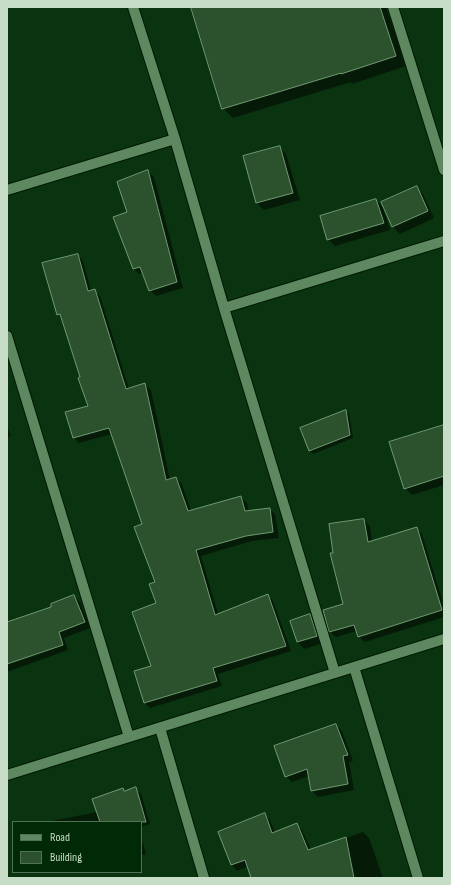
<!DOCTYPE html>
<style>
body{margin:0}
#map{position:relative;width:451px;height:885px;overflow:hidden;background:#0a3310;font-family:"Sofia Sans Condensed",sans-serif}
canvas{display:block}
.frame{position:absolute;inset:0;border:8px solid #c7ddc7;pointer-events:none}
.legend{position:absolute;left:12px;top:821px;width:130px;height:52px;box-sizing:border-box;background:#002906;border:1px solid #507153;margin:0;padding:5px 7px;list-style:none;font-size:12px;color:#c7ddc7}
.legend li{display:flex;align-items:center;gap:8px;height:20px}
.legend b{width:20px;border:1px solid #507153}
</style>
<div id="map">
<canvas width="451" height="885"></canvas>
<div class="frame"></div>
<ul class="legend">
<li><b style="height:5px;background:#5e8860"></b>Road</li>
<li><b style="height:11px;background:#2b522d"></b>Building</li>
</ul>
</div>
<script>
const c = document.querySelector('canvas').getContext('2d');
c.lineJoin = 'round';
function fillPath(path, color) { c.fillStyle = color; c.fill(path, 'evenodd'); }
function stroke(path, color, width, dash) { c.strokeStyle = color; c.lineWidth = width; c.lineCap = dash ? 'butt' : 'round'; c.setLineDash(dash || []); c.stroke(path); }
const shadow = new Path2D(`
 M192 7H386L406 66 352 84 351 82 233 118 223 108Z
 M279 147 286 154 300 200 264 210 257 203 245 157Z
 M148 172 154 177 183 288 156 296 150 290 143 273 139 274 134 269 129 213Z
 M416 187 423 194 434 218 400 234 393 227 385 210H384L390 230 335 246 328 239 376 200 384 208Z
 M78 255 83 261 91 291 94 290 100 296 129 389 145 385 151 390 170 480 176 478 182 484 191 511 241 497 247 503 249 512 269 509 275 514 279 538 252 541 201 556 218 614 268 595 273 601 291 651 218 674 222 686 150 708 145 703 152 667 157 604V583L143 524 112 434 79 443 74 438 67 413 89 406 63 319 58 314Z
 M346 411 349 414 353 438 313 454 309 450Z
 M7 426 11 436 7 438Z
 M444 427V485L412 495 405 488Z
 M364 520 370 526 372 542 416 528 422 534 444 606V617L365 642 359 637 357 631 336 637 330 632 324 611 345 605 334 553Z
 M74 596 80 602 90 628 64 638 68 650 7 672V623L53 607Z
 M310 615 317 622 320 634 300 640V642L321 636 323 643 304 649 298 642Z
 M336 725 342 731 353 761 349 762 354 790 318 797 312 791 309 776 292 782 286 776Z
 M135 788 141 794 150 824 141 827V822H47L97 812Z
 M264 814 270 820 275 833 296 824 302 830 311 850 363 832 369 838 383 878H252L248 866 237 871 232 865Z
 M141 838 146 854 141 855Z`);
const building = new Path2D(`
 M191 7H380L396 56 341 74V73L222 109Z
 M280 146 293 193 256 203 243 156Z
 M148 170 177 282 149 291 140 267 133 269 113 217 127 212 117 182Z
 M417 186 428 211 392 227 381 202Z
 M376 199 384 223 327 240 320 216Z
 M78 254 88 291 95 289 126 389 145 383 166 480 176 477 188 511 241 496 245 511 270 508 273 532 246 536 196 550 215 615 268 594 286 646 213 668 217 681 144 703 134 671 151 666 132 612 156 603 149 584 155 582 134 527 142 524 109 428 73 438 65 412 88 406 78 378 80 377 60 314 57 315 42 263Z
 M346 410 350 435 309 451 300 428Z
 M444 425V476L404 489 389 442Z
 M364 519 368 542 417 527 442 610 358 637 354 625 329 632 323 610 343 604 330 553H333L329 524Z
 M74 595 85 622 59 632 63 645 7 664V622L51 607V604Z
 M310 614 317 636 297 642 290 621Z
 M336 724 348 755 343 756 348 784 311 791 307 769 285 777 274 746Z
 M136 787 146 822H100L92 799 123 788 124 791Z
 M265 813 272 833 297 823 308 850 346 837 354 878H251L245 860 231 865 218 832Z`);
const minor = new Path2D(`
 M133 7 175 139 224 308 335 673
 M393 7 444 170
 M7 190 175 139
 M224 308 444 241
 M7 336 129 737
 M354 667 418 878
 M160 728 204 878
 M7 775 444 639`);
fillPath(shadow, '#0007');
fillPath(building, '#2b522d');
stroke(building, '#709a72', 1);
stroke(minor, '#001902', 12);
stroke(minor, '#5e8860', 10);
</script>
